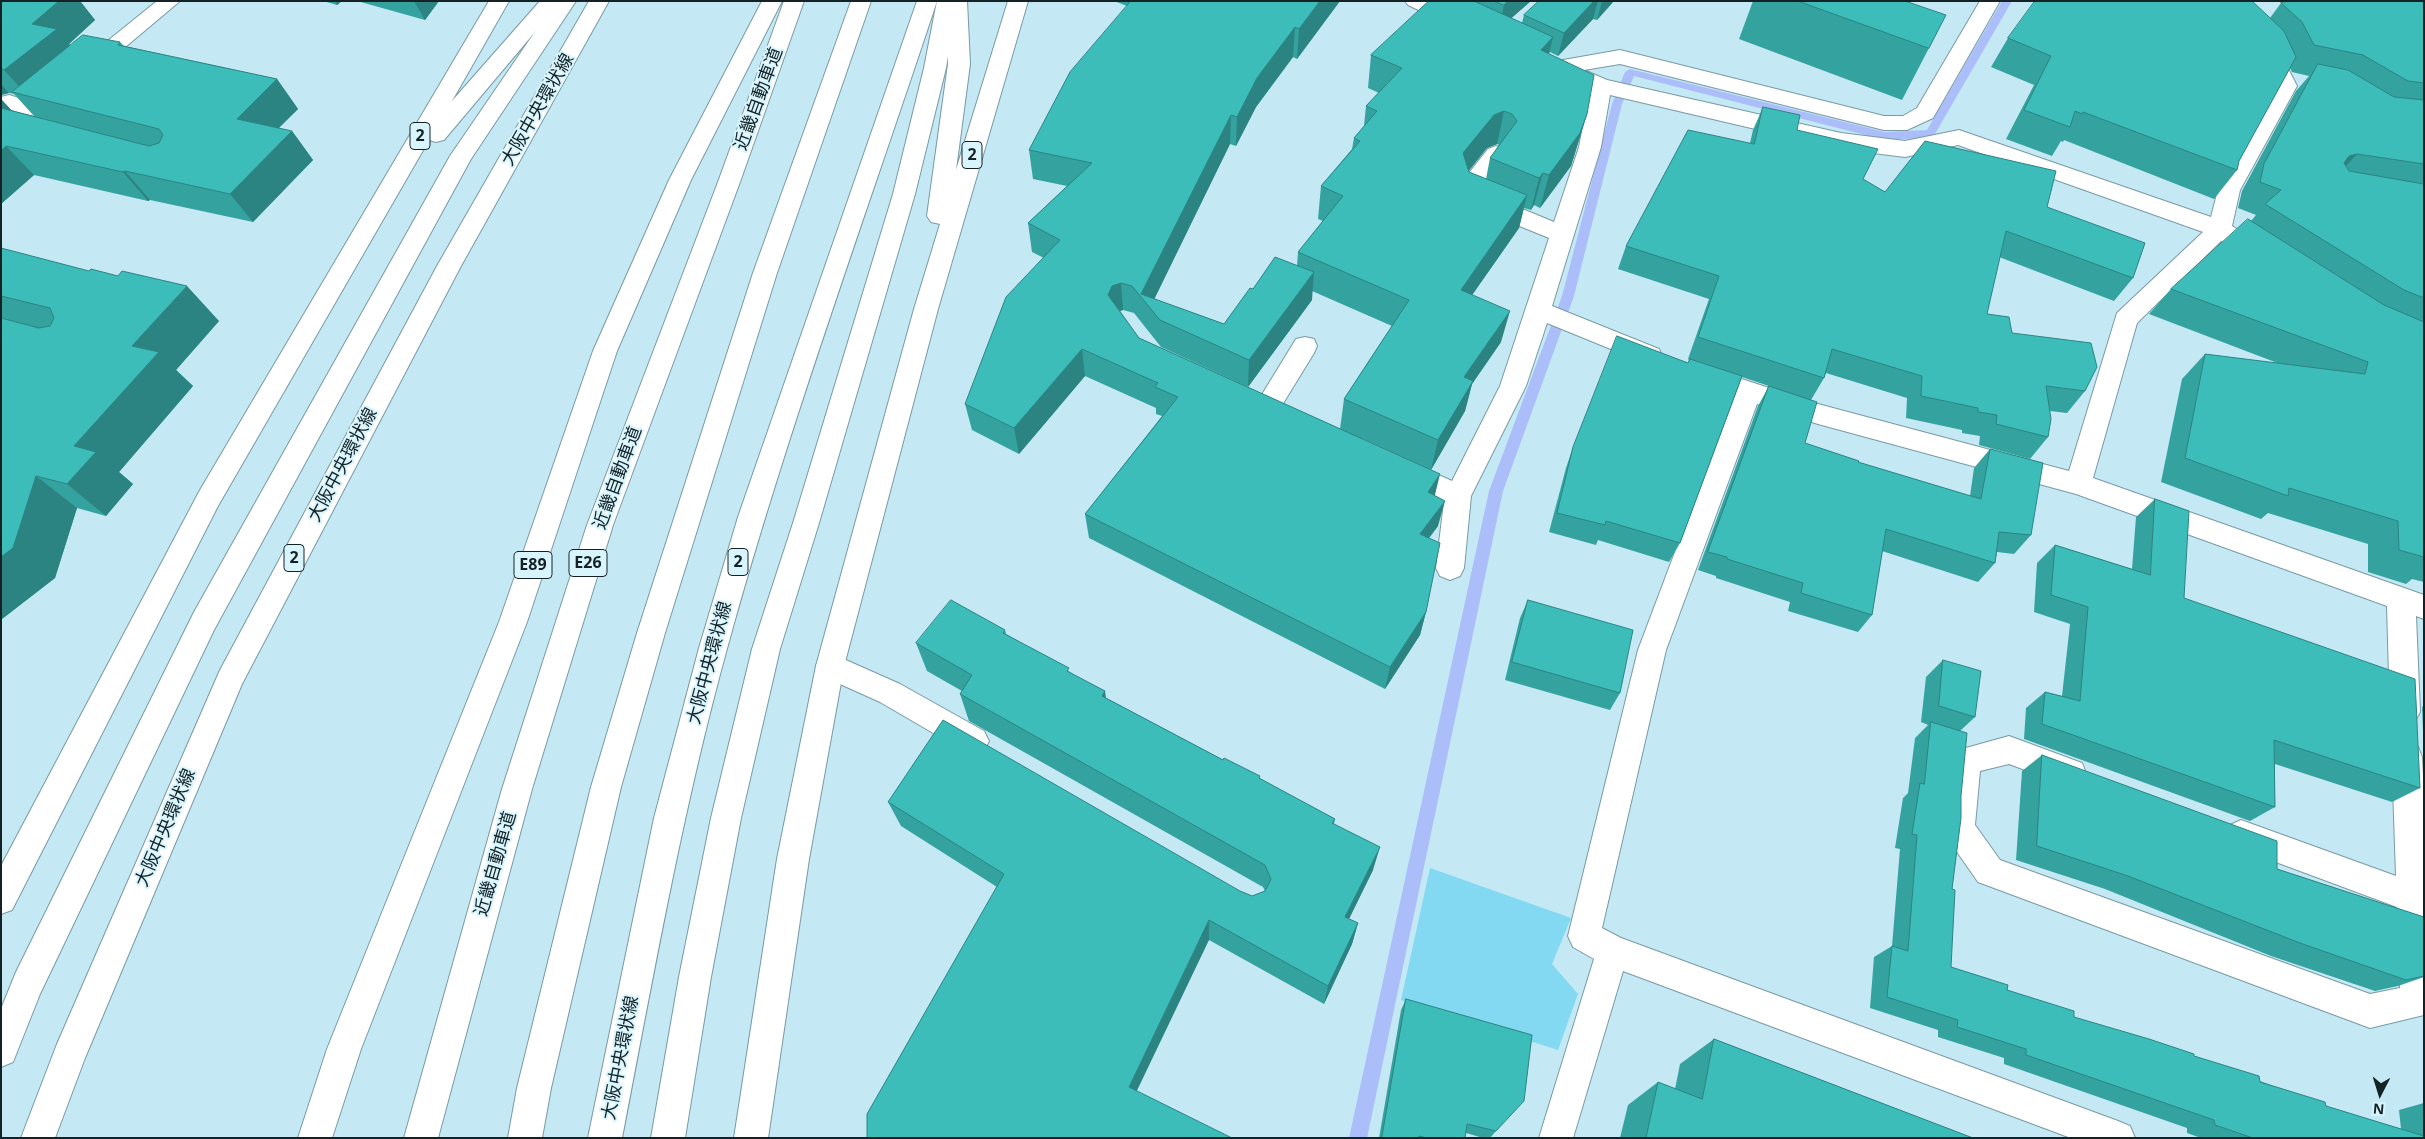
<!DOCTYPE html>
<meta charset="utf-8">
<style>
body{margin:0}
#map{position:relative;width:2425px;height:1139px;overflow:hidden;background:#c4e9f4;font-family:"Open Sans",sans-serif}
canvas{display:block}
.frame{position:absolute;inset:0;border:2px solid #142226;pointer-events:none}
.north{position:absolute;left:2355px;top:1069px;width:50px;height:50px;-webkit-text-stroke:4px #d8f5fe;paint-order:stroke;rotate:185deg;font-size:14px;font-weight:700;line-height:20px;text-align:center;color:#142226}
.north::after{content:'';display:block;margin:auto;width:18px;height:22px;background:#142226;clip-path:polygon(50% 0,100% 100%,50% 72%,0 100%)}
</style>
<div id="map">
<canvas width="2425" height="1139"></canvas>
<div class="frame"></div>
<div class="north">N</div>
</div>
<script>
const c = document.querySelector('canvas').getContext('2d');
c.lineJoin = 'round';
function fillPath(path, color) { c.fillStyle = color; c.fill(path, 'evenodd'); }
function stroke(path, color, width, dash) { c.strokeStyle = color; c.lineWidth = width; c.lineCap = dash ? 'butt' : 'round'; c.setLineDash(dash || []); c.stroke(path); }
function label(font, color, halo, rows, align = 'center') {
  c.font = font + ' "Open Sans","Noto Sans JP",sans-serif'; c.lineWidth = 4; c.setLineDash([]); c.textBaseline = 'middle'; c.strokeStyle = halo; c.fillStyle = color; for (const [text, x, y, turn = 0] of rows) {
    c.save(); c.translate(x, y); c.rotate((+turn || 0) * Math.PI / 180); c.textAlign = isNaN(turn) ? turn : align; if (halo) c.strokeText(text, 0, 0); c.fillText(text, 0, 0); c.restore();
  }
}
const green = new Path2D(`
 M1430 868 1571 918 1552 964 1578 994 1558 1050 1401 1000Z`);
const stream = new Path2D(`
 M2002 1H2012L1935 134 1930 138 1885 140 1634 76 1622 104 1574 296 1503 491 1367 1138H1349L1489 491 1562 296 1612 104 1625 72 1630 69 1885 132 1927 130Z`);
const minor = new Path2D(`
 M157 1H180L98 70 91 72 84 70 80 65 84 60Z
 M1405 1H1433L1466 16 1469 21 1466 26 1459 28 1452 26 1408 5Z
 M1980 1H2000L1933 118 1907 130H1884L1620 64 1584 70 1607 80 1841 133 1905 141 1959 130 2211 217 2218 190 2275 86 2263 59 2206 1H2228L2279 51 2297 86 2240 190 2232 226 2243 233 2247 239 2243 245 2235 247 2221 241 2137 323 2093 478 2424 595V619L2416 616 2420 712 2415 721 2405 725 2395 721 2390 712 2387 606 2076 494 1818 424 1757 404 1666 650 1602 928 1621 938 2118 1121 2130 1126 2135 1138H2071L1623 971 1573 1138H1539L1594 959 1573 947 1568 936 1638 650 1734 396 1693 383 1689 376 1693 369 1702 366 1818 404 2069 471 2117 313 2203 232 1958 145 1905 157 1841 149 1610 95 1601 147 1552 306 1659 349 1662 356 1659 363 1650 365 1547 323 1526 386 1471 496 1464 568 1460 576 1450 580 1440 576 1436 568 1444 502 1394 478 1390 470 1394 462 1403 459 1452 481 1500 386 1549 238 1463 203 1458 187 1488 149 1496 146 1504 149 1507 154 1481 188V192L1554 222 1579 147 1590 89 1552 72 1548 67 1552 62 1620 50 1884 116H1903L1917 108Z
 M9 95 43 105 46 110 43 115 35 117 1 107V97Z
 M1305 337 1314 339 1317 346 1314 353 1276 415 1267 418 1258 415 1254 408 1258 401 1296 339Z
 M830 653 900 684 984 731 989 741 984 751 974 755 964 751 880 702 820 675 816 666 820 657Z
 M2009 736 2082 763 2086 773 2082 783 2071 787 2009 764 1980 771 1975 825 2000 860 2370 994 2400 988 2397 907 2230 845 2226 835 2230 825 2241 820 2396 876 2392 757 2396 747 2407 743 2418 747 2422 757 2424 795V1015L2370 1028 1978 882 1948 839 1944 829 1951 761 1955 751Z`);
const major = new Path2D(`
 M489 1H509L452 101 540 1H561L444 140 436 142 429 140 218 506 12 910 1 914V866L200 490Z
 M589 1H609L461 266 242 684 85 1058 55 1138H21L57 1044 220 670 437 266Z
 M917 1H937C866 215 788 428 728 645 683 807 654 973 622 1138H588L654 818 699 648 738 517Z
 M947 1H967L970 64 956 170 1008 1H1028L938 309 844 666 809 859 768 1138H734L777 859 816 666 914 309 940 224 931 222 927 216 948 64Z`);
const highway = new Path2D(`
 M556 1H576L471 159 214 630 40 994 13 1062 1 1067V1009L16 972 194 612 450 156Z
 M762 1H782L691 180 617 351 527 622 361 1049 332 1138H298L327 1049 499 622 593 351 669 180Z
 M784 1H804L740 182 613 525 532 789 438 1138H404L502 789 587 525 718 182Z
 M851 1H871L777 273 665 633 621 787 551 1088 542 1138H508L517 1088 591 787 637 633 753 273Z
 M937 1H957L946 68 915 194 819 523 780 649 741 818 711 977 685 1138H651L679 977 711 818 752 649 793 523 893 194 924 68Z`);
const wall = new Path2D(`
 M1 1H80L95 20 69 44 70 45 120 42 124 46 277 79 298 109 278 128 292 131 313 160 253 222 150 200 148 201 34 175 1 204V99L12 111 34 116 14 94 9 93 1 95Z
 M323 1H342L337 5Z
 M357 1H439L425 20Z
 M1114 1H1340L1297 59 1293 57 1256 107 1236 146 1230 144 1154 299 1224 324 1253 289 1297 266 1298 252 1323 221 1318 219 1321 186 1352 149 1354 138 1364 126 1366 106 1379 93 1368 88 1371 55 1429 1H1531L1511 18 1522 23 1524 15 1539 1H1614L1597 20 1593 19 1558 56 1550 52 1549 53 1587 114 1571 166 1540 208 1534 205 1531 210 1524 208 1519 228 1472 295 1501 342 1472 384 1465 411 1431 470 1361 438 1435 496 1438 526 1429 538 1426 612 1420 635 1385 689 1089 538 1085 514 1162 416 1156 414V408L1085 376 1019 454 972 430 965 404 1044 258 1032 252 1028 223 1067 186 1033 179 1029 150 1127 6ZM1497 144 1499 145 1490 158 1486 179 1469 172 1468 171 1487 148ZM1312 291 1392 326 1344 399 1340 429 1139 338 1120 311 1123 310 1134 313 1161 347 1248 387 1312 300Z
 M1753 1H1905L1929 48 1902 100 1739 39Z
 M2424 1V582L2412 579 2406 584 2368 572V544L2268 513 2261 519 2161 482 2182 379 2205 354 2280 364 2149 314 2171 289 2251 221 2256 215 2238 208 2242 191 2296 91 2309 76 2292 72 2290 68 2239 161 2237 170 2214 199 2064 140 2063 142 2061 141 2052 156 2006 139 2034 85 1991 67 2008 38 2270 18 2281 3Z
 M1763 107 1797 130 1863 179 1885 192 2047 207 2133 278 2114 301 1999 257 1987 314 2012 333 2085 391 2067 413 2050 411 2048 437 2030 459 1979 445 1980 436 1962 433V430L1906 418 1907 398 1826 373 1824 378 1811 400 1805 443 1858 462 1970 496 1974 468 1990 449 2031 535 2014 554 1997 552 1995 563 1978 582 1882 551 1872 615 1858 632 1788 611 1790 602 1716 578V576L1698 570 1758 406 1769 386 1784 391 1742 377 1680 543 1669 562 1598 540 1596 545 1549 532 1566 468 1573 447 1688 363 1689 360 1688 359 1709 299 1618 269 1626 246 1750 143 1753 130Z
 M1 248 219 321 176 370 193 386 119 472 133 484 106 516 77 508 55 578 2 619H1Z
 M2155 499 2184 598 2420 788 2392 802 2275 764V807L2250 821 2024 739 2026 708 2045 692 2062 696 2070 624 2034 612 2037 563 2055 545 2132 569 2136 517Z
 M1528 600 1620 693 1610 710 1505 680 1520 618Z
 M1005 630 1006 634 1070 672 1106 698 1335 819 1334 824 1373 870 1349 919 1358 923 1352 944 1324 1004 1209 940 867 1138 997 887 901 826 888 802 1240 891 1252 896 1265 891 1263 887 969 721 960 694 962 691 927 671 916 643Z
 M1943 660 1975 717 1960 731 1952 889 1951 967 2074 1017 2194 1056 2326 1106 2401 1129 2399 1110 2424 1103V1138H2201L2187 1133V1128L2004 1064V1058L1938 1037V1030L1870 1008 1874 957 1892 946 1900 849 1895 848 1903 798 1908 793 1915 738 1928 725 1921 722 1926 677Z
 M2424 706V754L2422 707Z
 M2042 755 2277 869 2424 917V977L2398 986 2375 991 2271 956 2105 889 2016 860 2022 771Z
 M1406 999 1496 1131 1490 1138H1483L1466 1133 1465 1138H1379L1401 1010Z
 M1714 1039 1973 1138H1620L1628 1105 1658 1082 1675 1089 1680 1064Z`);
const shadedWall = new Path2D(`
 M42 1H80L95 20 69 44 81 59 28 96 4 70 32 24Z
 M335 1H342L337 5Z
 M414 1H439L425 20Z
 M1320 1H1340L1297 59 1299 29Z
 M1508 1H1531L1499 29 1504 5Z
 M1594 1H1598L1593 19 1558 56 1564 33Z
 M1602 1H1614L1597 20Z
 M1295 27 1293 57 1256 107 1236 146 1237 117 1257 78Z
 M1553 37 1545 70 1541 50Z
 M277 79 298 109 259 148 237 119Z
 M1 84 9 93 1 95Z
 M1 99 14 113 1 123Z
 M1504 111 1497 144 1487 148 1457 186 1463 153 1494 115Z
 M1587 114 1571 166 1540 208 1549 175Z
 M1231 115 1230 144 1150 308 1141 294Z
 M292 131 313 160 253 222 230 194Z
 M6 146 34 175 1 204V151Z
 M2357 154 2333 180 2349 156Z
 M125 171 150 200 148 201 123 172Z
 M1543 173 1534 205 1531 210 1539 178Z
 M1527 195 1519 228 1454 321 1461 290Z
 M1314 272 1312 300 1248 387 1249 360Z
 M1121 283 1123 310 1114 313 1108 295 1112 286Z
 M187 286 219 321 176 370 193 386 119 472 133 484 106 516 67 484 74 446 132 346Z
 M1510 311 1501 342 1472 384 1465 411 1431 470 1438 440 1464 377Z
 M1082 349 1085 376 1019 454 1014 428Z
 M1440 474 1434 499 1428 492Z
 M36 476 77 508 55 578 2 619H1V557Z
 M1445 501 1438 526 1414 558 1420 534Z
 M1426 612 1420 635 1385 689 1390 667Z
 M1105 691 1109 719 1102 696Z
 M1380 847 1373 870 1340 937 1345 917Z
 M1209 920V940L1132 1101 1129 1087Z
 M1358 923 1352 944 1324 1004 1328 986Z`);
const building = new Path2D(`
 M1 1H59L32 24 57 29 4 70 1 69Z
 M1131 1H1320L1299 29 1295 27 1257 78 1237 117 1231 115 1141 294 1224 324 1250 288 1253 289 1275 257 1314 272 1249 360 1160 320 1132 286 1121 283 1112 286 1108 295 1139 338 1440 474 1428 492 1445 501 1420 534 1440 543 1426 612 1390 667 1085 514 1178 397 1155 387 1158 383 1082 349 1014 428 965 404 1006 297 1060 240 1028 223 1092 163 1029 150 1070 72Z
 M1429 1H1474L1553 37 1541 50 1594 75 1587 114 1580 133 1549 175 1543 173 1539 178 1490 158 1517 121 1512 114 1504 111 1494 115 1463 153 1469 172 1527 195 1461 290 1510 311 1464 377 1473 381 1438 440 1344 399 1409 300 1298 252 1343 196 1321 186 1360 141 1354 138 1377 111 1366 106 1402 68 1371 55Z
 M1494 1H1508L1504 5Z
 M1539 1H1594L1564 33 1524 15Z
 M1798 1H1905L1946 15 1929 48Z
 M2035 1H2252L2284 31 2296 57 2239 161 2237 170 2083 112 2082 114 2075 111 2070 127 2024 110 2051 56 2008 38Z
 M2290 1H2424V83L2408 81 2363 55 2314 45 2302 22 2281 3Z
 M83 35 120 42 118 45 277 79 237 119 292 131 230 194 125 171 123 172 6 146 1 151V108L149 146 159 143 163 135 159 129 12 92Z
 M2318 64 2348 70 2394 97 2424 100V164L2357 154 2349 156 2344 163 2349 171 2424 184V298L2404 290 2265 204 2281 190 2260 182 2264 164Z
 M1763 107 1800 115 1797 130 1878 149 1863 179 1885 192 1925 141 2056 171 2047 207 2145 243 2133 278 2006 231 1987 314 2009 317 2012 333 2091 343 2097 367 2085 391 2046 386 2051 419 2048 437 1996 424 1997 415 1978 412V408L1921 396 1922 376 1832 349 1824 378 1698 337 1719 276 1626 246 1688 130 1754 144Z
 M2248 219 2384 305 2424 322V557L2399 550 2398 521 2289 488 2288 496 2185 458 2205 354 2365 374 2368 362 2171 289Z
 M1 248 89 271 91 269 118 276 122 271 187 286 132 346 159 352 74 446 96 452 67 484 36 476 13 548 1 557V318L39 328 50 326 54 318 50 308 1 296Z
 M1617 336 1688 363 1690 359 1742 376 1680 543 1606 521 1605 525 1557 513 1573 447Z
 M1769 386 1817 402 1805 443 1859 461 1858 462 1981 499 1990 449 2043 463 2031 535 1999 532 1995 563 1886 529 1872 615 1801 593 1803 583 1727 559V557L1708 552Z
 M2155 499 2189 511 2184 598 2415 679 2420 788 2274 740 2275 807 2042 724 2045 692 2080 701 2088 607 2051 595 2055 545 2150 575Z
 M951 600 1005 630 1003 633 1069 668 1067 671 1105 691 1102 696 1223 760 1224 758 1260 776 1259 778 1335 819 1332 823 1380 847 1345 917 1358 923 1328 986 1209 920 1129 1087 1232 1138H867V1114L1004 874 888 802 943 720 1240 891 1252 896 1265 891 1271 879 1265 865 960 694 972 675 916 643Z
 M1528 600 1633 630 1620 693 1512 662Z
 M1943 660 1981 671 1975 717 1939 706Z
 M1931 722 1967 733 1961 796V818L1952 889 1955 890 1951 967 2008 985 2007 990 2074 1011V1017L2149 1039 2194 1054V1056L2259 1076 2260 1082 2325 1102 2326 1106 2424 1136V1138H2253L2215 1125 2214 1120 2026 1055V1049L1957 1027 1958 1020 1887 997 1892 946 1908 951 1917 835 1912 834 1920 783 1924 784Z
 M2042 755 2277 841V869L2424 917V976L2406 980 2300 943 2128 876 2037 846Z
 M1406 999 1532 1035 1524 1101 1496 1131 1467 1124 1465 1138H1427L1419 1136V1138H1382Z
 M1714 1039 1973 1138H1646L1658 1082 1702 1099Z`);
const shields = [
 [420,136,20],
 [972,155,20],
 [294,558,20],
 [738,562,20],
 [588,563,38],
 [533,565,38]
];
const shieldNames = [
 ["2",420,136],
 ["2",972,155],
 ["2",294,558],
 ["2",738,562],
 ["E26",588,563],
 ["E89",533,565]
];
const streetNames = [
 ["近畿自動車道",759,99,-70],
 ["大阪中央環状線",538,110,-60],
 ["大阪中央環状線",343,465,-62],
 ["近畿自動車道",618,478,-70],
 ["大阪中央環状線",710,663,-75],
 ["大阪中央環状線",166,828,-67],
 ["近畿自動車道",496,864,-74],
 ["大阪中央環状線",621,1058,-79]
];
fillPath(green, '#82d9f1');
fillPath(stream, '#abbefa');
stroke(minor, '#789aa5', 2);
stroke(major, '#789aa5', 2);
stroke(highway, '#789aa5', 2);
fillPath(minor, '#fff');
fillPath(major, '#fff');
fillPath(highway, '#fff');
fillPath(wall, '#34a39f');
fillPath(shadedWall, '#2b8482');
fillPath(building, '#3dbdb9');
stroke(building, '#2b8482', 1);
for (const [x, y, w] of shields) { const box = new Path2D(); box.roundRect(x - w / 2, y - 13.5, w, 27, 4); c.fillStyle = '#d8f5fe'; c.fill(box); stroke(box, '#142226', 1); }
label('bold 16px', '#142226', null, shieldNames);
label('18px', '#142226', '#d8f5fe', streetNames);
</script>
